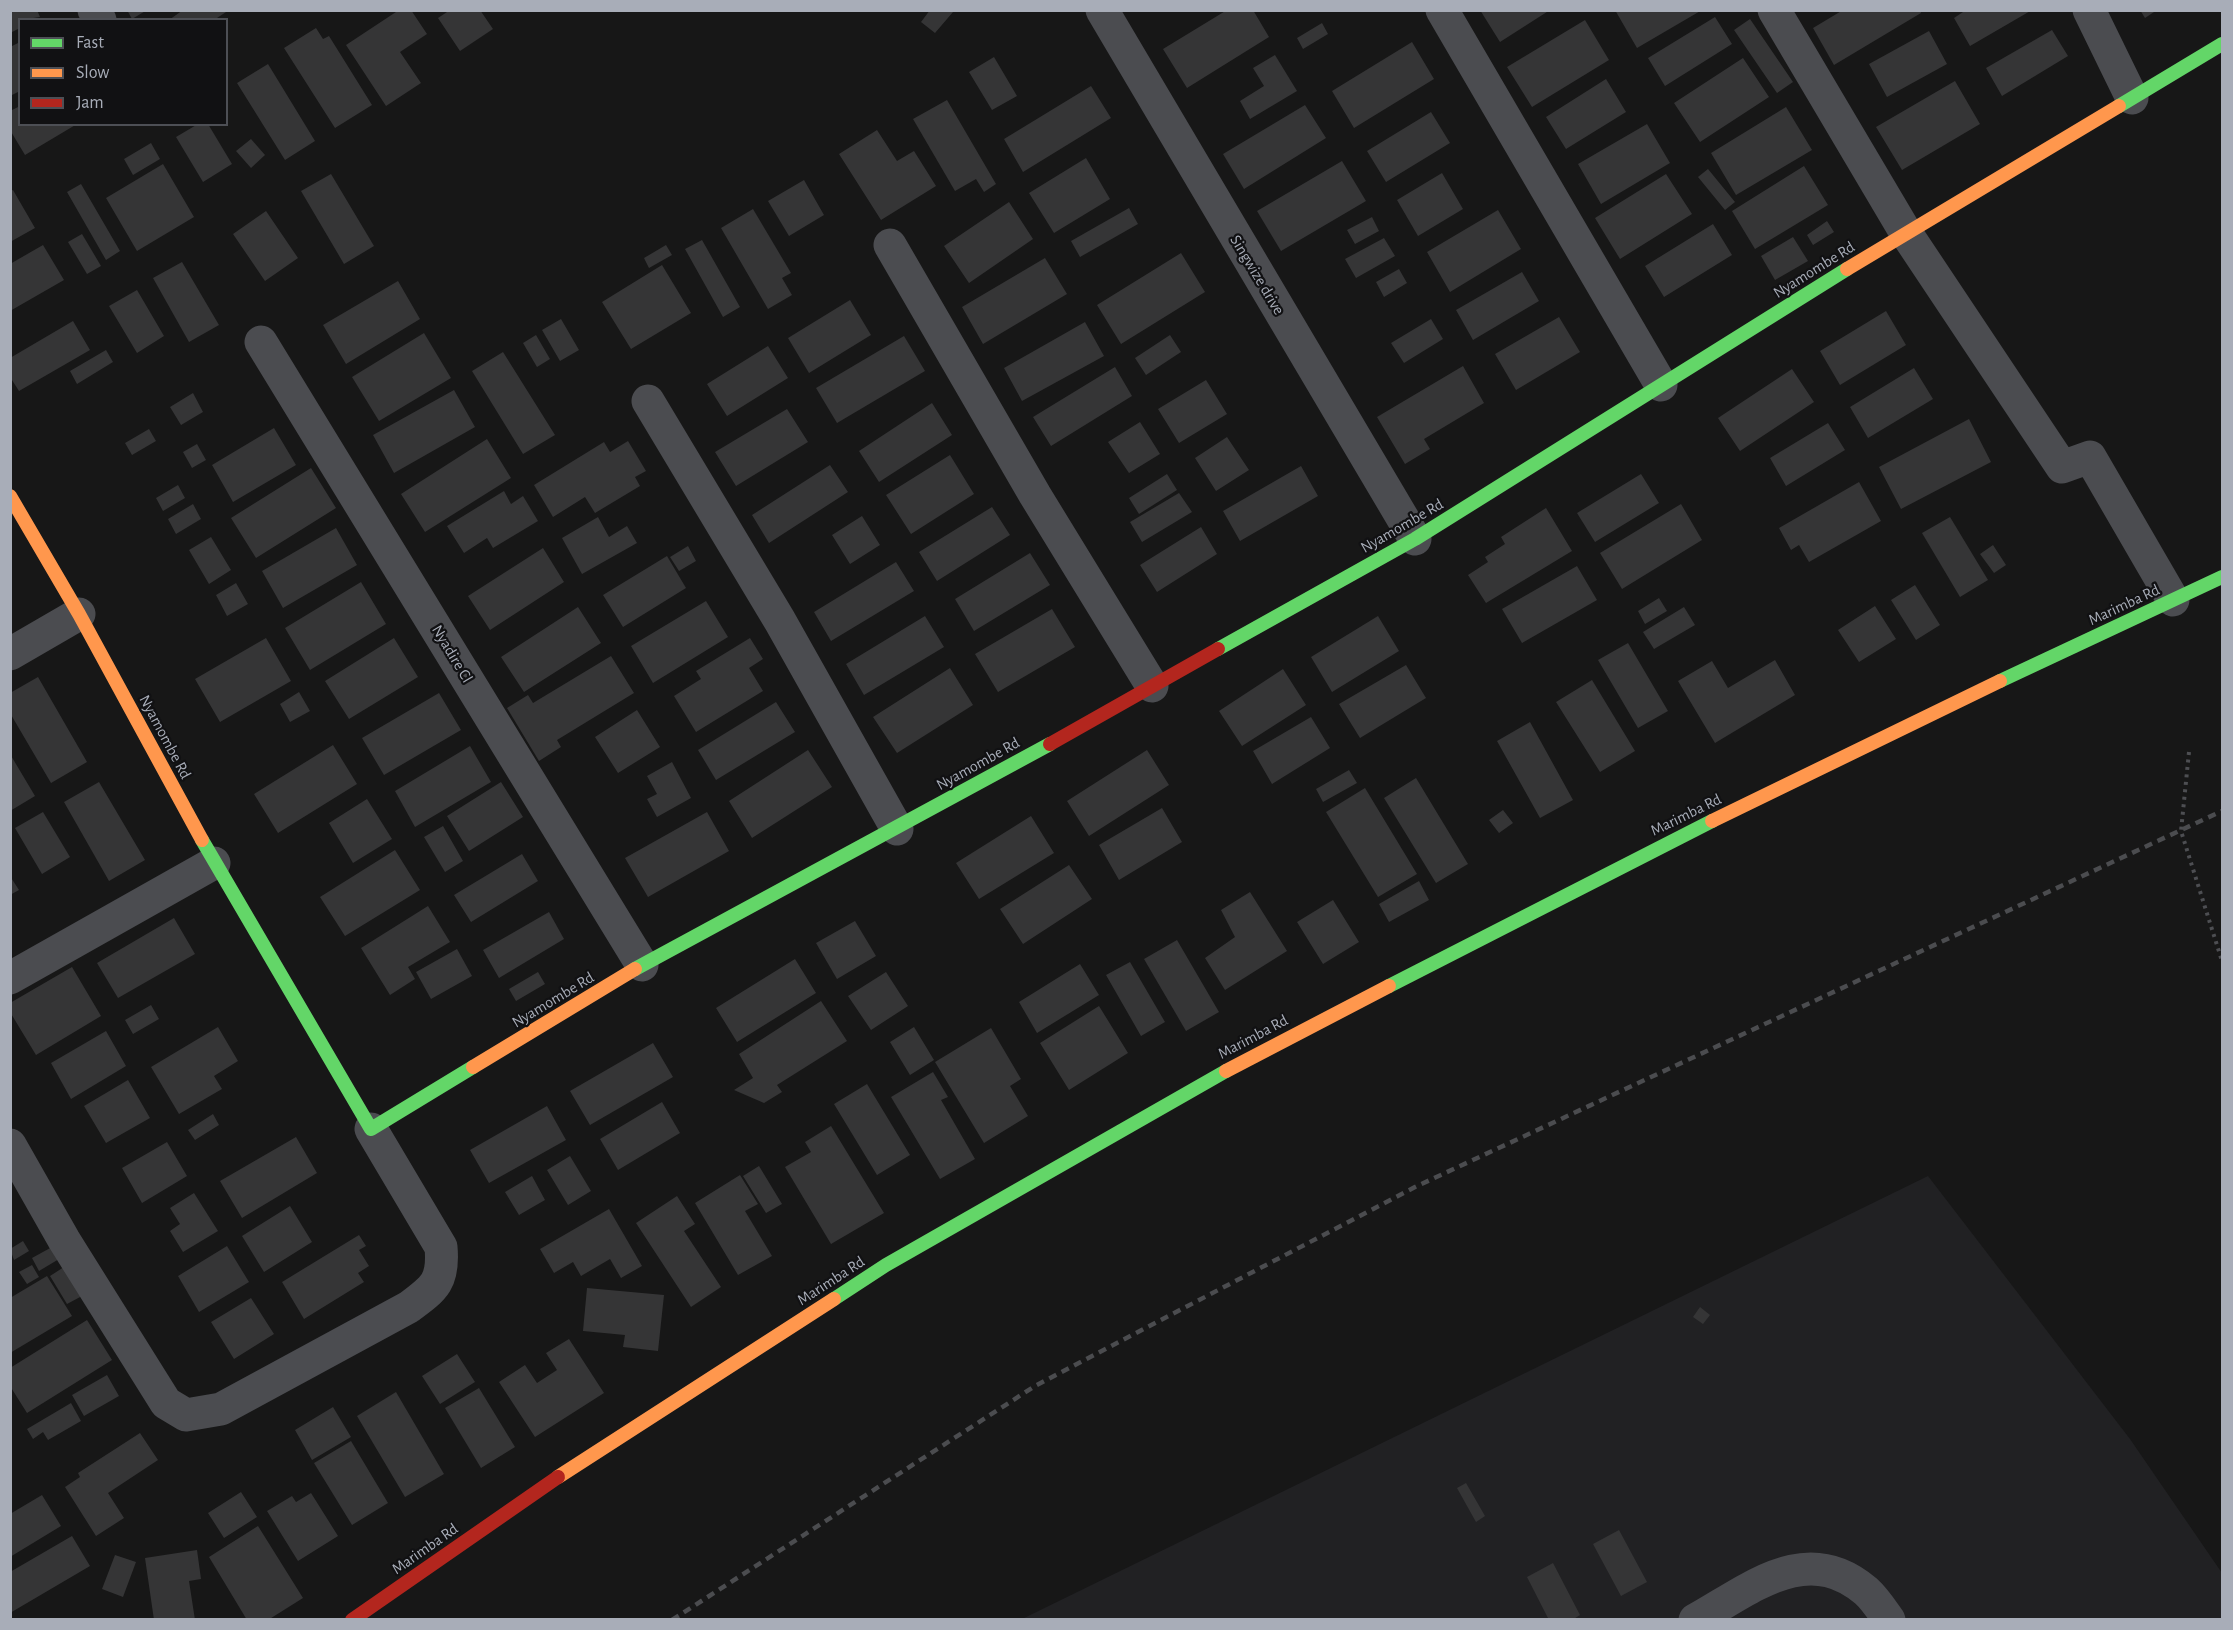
<!DOCTYPE html>
<style>
body{margin:0}
#map{position:relative;width:2233px;height:1630px;overflow:hidden;background:#171717;font-family:"Alegreya Sans",sans-serif}
canvas{display:block}
.frame{position:absolute;inset:0;border:12px solid #a8adb8;pointer-events:none}
.legend{position:absolute;left:18px;top:18px;width:210px;height:108px;box-sizing:border-box;background:#111113;border:2px solid #4d4f55;margin:0;padding:8px 10px;list-style:none;font-size:18px;color:#a8adb8}
.legend li{display:flex;align-items:center;gap:12px;height:30px}
.legend b{width:30px;border:2px solid #4d4f55}
</style>
<div id="map">
<canvas width="2233" height="1630"></canvas>
<div class="frame"></div>
<ul class="legend">
<li><b style="height:8px;background:#63d668"></b>Fast</li>
<li><b style="height:8px;background:#ff974d"></b>Slow</li>
<li><b style="height:8px;background:#b3261e"></b>Jam</li>
</ul>
</div>
<script>
const c = document.querySelector('canvas').getContext('2d');
c.lineJoin = 'round';
function fillPath(path, color) { c.fillStyle = color; c.fill(path, 'evenodd'); }
function stroke(path, color, width, dash) { c.strokeStyle = color; c.lineWidth = width; c.lineCap = dash ? 'butt' : 'round'; c.setLineDash(dash || []); c.stroke(path); }
function label(font, color, halo, rows, align = 'center') {
  c.font = font + ' "Alegreya Sans",sans-serif'; c.lineWidth = 4.5; c.setLineDash([]); c.textBaseline = 'middle'; c.strokeStyle = halo; c.fillStyle = color; for (const [text, x, y, turn = 0] of rows) {
    c.save(); c.translate(x, y); c.rotate((+turn || 0) * Math.PI / 180); c.textAlign = isNaN(turn) ? turn : align; if (halo) c.strokeText(text, 0, 0); c.fillText(text, 0, 0); c.restore();
  }
}
const built = new Path2D(`
 M1928 1176 2130 1439 2222 1573V1620H1020Z`);
const building = new Path2D(`
 M10 10H37L40 17 20 20V28L10 33Z
 M127 10H147L132 19Z
 M183 10H229L214 20H169Z
 M399 10H411L427 34 400 52 421 83 386 106 346 45Z
 M450 10H480L493 29 460 51 438 18Z
 M930 10 953 12 935 33 921 22Z
 M1227 10H1253L1269 37 1187 88 1163 49Z
 M1480 10H1550L1500 42Z
 M1615 10H1702L1637 48Z
 M1843 10H1920L1921 13 1834 65 1813 28Z
 M1966 10H2032L1970 46 1954 18Z
 M2140 10H2157L2145 18Z
 M1715 17 1732 44 1665 86 1648 58Z
 M1750 19 1793 82 1777 93 1734 30Z
 M1585 20 1609 60 1532 107 1507 67Z
 M1322 23 1328 34 1303 49 1297 38Z
 M316 28 323 39 329 36 372 105 335 128 284 48Z
 M2052 30 2068 56 2002 96 1986 68Z
 M1929 31 1947 64 1887 97 1869 64Z
 M20 42V91L10 96V47Z
 M1412 42 1434 79 1354 128 1332 91Z
 M1275 55 1297 91 1250 119 1240 101 1264 86 1253 68Z
 M994 57 1017 96 992 110 969 72Z
 M1743 58 1769 97 1700 142 1674 103Z
 M268 64 315 141 285 160 237 83Z
 M1606 79 1626 112 1566 149 1546 117Z
 M1955 81 1980 124 1902 170 1876 127Z
 M1091 86 1111 118 1023 172 1004 139Z
 M947 100 996 184 984 192 976 179 955 191 913 119Z
 M1305 105 1326 138 1244 189 1223 154Z
 M20 106V124H77L25 155 10 130V111Z
 M1786 107 1812 150 1736 195 1711 153Z
 M1431 112 1450 143 1386 182 1367 151Z
 M198 124H208L232 164 203 182 176 137Z
 M1647 124 1670 163 1601 204 1578 164Z
 M877 130 897 161 914 151 936 186 881 220 839 154Z
 M251 139 265 155 251 168 236 151Z
 M151 143 160 159 133 175 124 159Z
 M1086 158 1110 199 1054 233 1029 193Z
 M1342 161 1366 201 1281 251 1257 211Z
 M163 164 194 217 137 251 106 198Z
 M1804 166 1828 205 1755 249 1732 211Z
 M1708 169 1735 202 1725 210 1698 177Z
 M1442 173 1463 209 1418 236 1397 200Z
 M331 174 374 246 344 264 301 191Z
 M1666 174 1692 214 1620 259 1595 218Z
 M804 180 824 215 789 236 768 201Z
 M81 184 120 251 106 260 67 192Z
 M13 190 35 228 10 242V191Z
 M1009 202 1033 239 969 283 944 246Z
 M1129 208 1138 224 1080 257 1071 241Z
 M753 209 791 273 782 278 792 295 768 309 721 228Z
 M1498 210 1521 249 1450 292 1427 252Z
 M266 211 298 258 265 281 233 234Z
 M1372 217 1379 231 1355 244 1347 230Z
 M1827 221 1834 232 1813 245 1807 235Z
 M1713 224 1732 255 1664 297 1645 266Z
 M82 234 101 266 87 274 68 242Z
 M1793 237 1808 261 1775 280 1761 256Z
 M1384 238 1395 256 1356 278 1345 259Z
 M702 240 740 307 723 317 685 249Z
 M43 245 64 280 10 311V264Z
 M666 245 672 255 649 268 644 258Z
 M1181 253 1205 292 1121 344 1097 305Z
 M1045 258 1067 294 983 344 962 307Z
 M182 262 219 325 189 342 153 278Z
 M662 265 691 313 631 349 602 302Z
 M1399 269 1407 283 1384 297 1376 282Z
 M1522 272 1539 301 1473 340 1456 310Z
 M398 281 420 319 346 364 323 325Z
 M137 290 164 336 137 353 109 306Z
 M850 300 871 335 809 373 788 338Z
 M1886 311 1906 345 1840 385 1820 351Z
 M1559 317 1580 352 1516 390 1495 354Z
 M561 319 579 350 560 361 542 330Z
 M1431 319 1443 339 1404 363 1391 343Z
 M73 321 90 350 19 391 10 377V358Z
 M1085 322 1104 356 1022 401 1004 368Z
 M424 333 451 378 379 421 352 377Z
 M536 335 550 359 537 367 523 343Z
 M1170 335 1181 352 1146 375 1135 358Z
 M904 336 925 371 837 423 816 388Z
 M768 346 788 378 727 416 707 384Z
 M106 350 113 362 77 384 70 371Z
 M503 352 555 435 523 454 472 371Z
 M1463 366 1484 403 1424 439 1430 449 1405 464 1377 417Z
 M1115 367 1132 396 1051 446 1033 417Z
 M1914 368 1933 399 1868 438 1850 407Z
 M1792 369 1814 402 1740 451 1718 418Z
 M1206 380 1227 414 1179 443 1158 409Z
 M454 390 475 427 394 473 373 435Z
 M193 393 203 412 181 425 170 407Z
 M932 403 952 435 879 482 859 451Z
 M787 409 808 442 736 486 715 452Z
 M1969 419 1991 462 1901 509 1879 467Z
 M1140 422 1160 454 1129 473 1108 442Z
 M1828 423 1845 450 1786 486 1770 458Z
 M274 428 296 465 233 502 212 465Z
 M149 429 156 441 132 455 125 443Z
 M1227 437 1249 470 1216 491 1195 458Z
 M487 439 511 478 425 532 401 494Z
 M628 441 646 471 635 477 640 486 595 513 585 497 553 517 534 485 604 442 610 452Z
 M197 444 206 460 192 468 183 452Z
 M950 455 974 494 911 534 886 495Z
 M830 465 848 492 769 543 752 515Z
 M1301 466 1318 496 1240 541 1223 511Z
 M311 468 336 508 256 558 231 518Z
 M1167 474 1177 490 1139 514 1129 498Z
 M1641 474 1659 503 1595 542 1577 513Z
 M1859 482 1881 521 1809 562 1799 545 1791 550 1779 528Z
 M178 485 185 498 163 511 156 498Z
 M504 491 511 504 523 496 538 521 493 548 487 538 464 553 447 526Z
 M1179 493 1192 512 1142 542 1130 522Z
 M193 504 201 519 176 534 168 519Z
 M1681 504 1702 540 1622 589 1600 553Z
 M992 507 1010 535 937 581 919 552Z
 M1546 508 1572 551 1486 603 1468 575 1488 562 1485 557 1505 544 1501 537Z
 M862 516 880 545 850 564 832 535Z
 M598 517 609 537 627 526 637 543 582 574 562 538Z
 M1950 517 1988 580 1960 597 1922 533Z
 M1201 527 1217 554 1157 592 1140 565Z
 M336 528 357 565 283 608 262 571Z
 M211 537 231 570 209 584 189 550Z
 M1993 545 2006 565 1994 573 1980 554Z
 M688 546 696 561 679 571 670 557Z
 M543 548 564 582 490 630 468 596Z
 M1030 553 1050 585 974 631 955 599Z
 M667 556 686 588 623 627 603 595Z
 M896 562 914 591 831 641 814 612Z
 M1577 566 1597 600 1522 643 1502 609Z
 M361 582 386 624 310 670 285 628Z
 M236 583 248 604 227 616 216 595Z
 M1915 585 1940 625 1916 640 1891 600Z
 M1659 598 1667 611 1645 624 1638 611Z
 M706 601 728 637 653 683 631 646Z
 M1875 606 1896 639 1859 662 1838 630Z
 M578 607 601 643 524 692 501 657Z
 M1684 607 1695 625 1654 649 1643 632Z
 M1052 609 1075 647 998 692 975 654Z
 M925 616 944 647 864 695 846 664Z
 M1378 616 1399 651 1332 692 1311 657Z
 M266 638 291 681 220 722 195 679Z
 M394 638 418 677 349 719 325 681Z
 M750 638 763 659 749 668 763 691 696 732 674 696 701 679 696 671Z
 M1628 643 1668 711 1638 728 1598 660Z
 M611 656 634 693 557 740 561 747 539 761 507 708 528 695 533 703Z
 M1775 660 1795 695 1715 743 1678 681 1712 661 1728 688Z
 M1406 665 1426 698 1360 738 1339 704Z
 M950 668 973 705 897 753 873 717Z
 M1283 669 1306 705 1242 746 1219 711Z
 M38 677 87 762 51 783 10 713V693Z
 M1592 680 1635 751 1600 772 1556 702Z
 M299 692 310 711 290 722 280 704Z
 M439 693 461 730 384 775 362 738Z
 M776 702 795 732 716 780 698 750Z
 M637 710 660 747 618 773 595 737Z
 M1311 717 1330 748 1272 784 1253 751Z
 M1530 722 1573 800 1540 818 1497 741Z
 M333 745 357 784 278 833 254 794Z
 M470 746 491 782 415 827 395 791Z
 M808 750 832 787 752 838 729 801Z
 M1147 750 1169 785 1089 836 1067 801Z
 M10 754 35 796 10 811Z
 M672 762 691 798 657 817 647 799 657 794 647 776Z
 M1349 770 1357 783 1323 802 1316 789Z
 M1416 778 1468 864 1436 883 1384 798Z
 M99 782 145 860 109 881 64 802Z
 M501 782 523 817 469 851 447 816Z
 M1365 788 1417 874 1378 897 1326 812Z
 M367 799 392 839 353 863 329 823Z
 M1162 808 1182 842 1119 880 1099 845Z
 M1503 810 1513 823 1499 833 1489 820Z
 M43 812 70 857 42 874 15 828Z
 M707 812 729 851 648 897 625 858Z
 M1031 816 1054 853 979 899 956 863Z
 M443 826 463 861 445 872 424 837Z
 M395 850 420 890 345 936 320 897Z
 M522 854 538 881 471 922 454 895Z
 M1069 865 1092 899 1023 944 1000 909Z
 M10 876 19 890 10 895Z
 M1419 881 1429 900 1389 922 1379 904Z
 M1250 892 1287 951 1225 990 1205 958 1235 937 1221 910Z
 M1333 900 1359 942 1323 964 1297 922Z
 M428 906 450 942 408 967 415 979 390 995 361 948Z
 M549 912 564 939 499 978 483 950Z
 M174 918 195 954 118 998 97 963Z
 M855 921 876 956 837 979 816 943Z
 M1177 940 1219 1012 1186 1031 1144 959Z
 M457 949 472 976 431 999 416 972Z
 M795 959 816 993 737 1042 716 1008Z
 M1130 962 1165 1022 1141 1036 1106 975Z
 M1080 964 1099 995 1037 1033 1019 1002Z
 M72 967 101 1016 36 1055 10 1012V1003Z
 M538 972 545 984 516 1001 509 989Z
 M886 972 908 1006 871 1030 848 996Z
 M821 1001 847 1041 777 1085 782 1092 764 1103 734 1090 753 1078 739 1054Z
 M151 1005 159 1019 133 1034 125 1020Z
 M1099 1006 1128 1053 1069 1090 1040 1043Z
 M218 1027 238 1061 214 1076 222 1089 179 1114 151 1067Z
 M914 1027 934 1060 910 1075 890 1042Z
 M991 1028 1021 1079 1010 1086 1028 1116 984 1143 935 1062Z
 M106 1031 126 1066 71 1099 51 1063Z
 M653 1043 673 1077 590 1125 570 1091Z
 M933 1072 948 1097 941 1100 975 1159 940 1179 891 1097Z
 M128 1080 150 1118 106 1143 84 1106Z
 M867 1084 910 1155 877 1175 834 1104Z
 M662 1102 680 1133 618 1170 600 1139Z
 M547 1106 566 1140 489 1183 470 1150Z
 M213 1114 219 1125 195 1140 188 1130Z
 M831 1126 884 1213 831 1244 785 1167 811 1152 805 1142Z
 M296 1137 317 1173 242 1218 220 1181Z
 M167 1142 187 1176 142 1203 122 1168Z
 M570 1156 591 1191 568 1205 547 1170Z
 M759 1166 782 1204 766 1213 743 1176Z
 M740 1175 758 1204 745 1211 772 1256 738 1275 695 1203Z
 M532 1176 545 1200 519 1215 505 1192Z
 M194 1193 218 1231 183 1252 170 1231 180 1224 170 1208Z
 M677 1196 695 1224 684 1231 721 1287 691 1307 636 1223Z
 M290 1206 312 1242 264 1272 242 1236Z
 M609 1209 642 1266 621 1278 610 1259 581 1276 573 1262 554 1273 540 1249Z
 M359 1235 366 1246 359 1250 369 1266 358 1273 364 1282 304 1319 282 1282Z
 M23 1241 29 1251 14 1260 10 1249Z
 M227 1246 249 1282 199 1312 178 1276Z
 M52 1247 59 1259 39 1271 32 1258Z
 M32 1265 39 1277 27 1284 19 1272Z
 M64 1267 82 1296 67 1304 50 1276Z
 M47 1276 72 1316 10 1353V1298Z
 M587 1288 664 1295 658 1351 623 1347 625 1335 583 1331Z
 M251 1298 274 1334 234 1359 211 1322Z
 M1700 1307 1710 1315 1703 1324 1693 1317Z
 M87 1320 112 1360 27 1413 10 1386V1368Z
 M569 1339 604 1393 535 1437 499 1382 525 1365 537 1383 557 1370 546 1353Z
 M457 1354 475 1382 440 1404 422 1376Z
 M107 1375 119 1396 84 1416 72 1395Z
 M479 1388 515 1447 481 1468 445 1408Z
 M396 1392 444 1474 405 1497 357 1416Z
 M71 1403 81 1421 48 1440 43 1432 33 1439 27 1429Z
 M333 1407 351 1437 312 1460 295 1430Z
 M140 1433 158 1460 108 1493 124 1518 96 1536 65 1487 80 1477 78 1473Z
 M351 1441 388 1503 352 1525 314 1463Z
 M1466 1483 1485 1516 1476 1522 1457 1488Z
 M241 1492 257 1517 224 1538 208 1513Z
 M311 1493 338 1536 298 1561 267 1511 292 1496 296 1502Z
 M42 1495 61 1526 10 1557V1514Z
 M258 1526 303 1598 268 1620H247L209 1557Z
 M1619 1530 1647 1582 1621 1596 1593 1544Z
 M72 1536 90 1566 10 1613V1572Z
 M197 1550 201 1579 189 1581 195 1620H154L145 1558Z
 M115 1555 136 1562 123 1597 102 1589Z
 M1553 1563 1580 1615 1572 1620H1549L1527 1577Z`);
const path = new Path2D(`
 M2189 752 2181 831 2222 961`);
const street = new Path2D(`
 M94 10 100 20
 M1102 10 1415 539
 M1442 10 1661 385
 M1774 10 1906 233 2062 467 2090 457 2173 600
 M2089 10 2132 98
 M890 245 1035 495 1152 686
 M261 342 642 965
 M648 401 780 621 897 829
 M10 654 79 614
 M10 978 214 863
 M10 1145 64 1240 166 1403 186 1415 221 1409 409 1307C435 1288 444 1281 441 1247L371 1129
 M1695 1620C1751 1589 1806 1540 1866 1591 1875 1599 1882 1610 1889 1620`);
const fast = new Path2D(`
 M2119 106 2222 44
 M1218 649 1415 539 1847 269
 M2000 681 2222 577
 M202 840 371 1129 473 1067
 M635 969 1050 744
 M1389 986 1712 821
 M834 1299 886 1265 1226 1071`);
const slow = new Path2D(`
 M1847 269 2119 106
 M10 496 79 614 202 840
 M1712 821 2000 681
 M473 1067 635 969
 M1226 1071 1389 986
 M558 1477 834 1299`);
const jam = new Path2D(`
 M1050 744 1218 649
 M352 1620 558 1477`);
const rail = new Path2D(`
 M672 1620 1035 1386 1415 1187 2222 811`);
const streetNames = [
 ["Nyamombe Rd",1814,270,-32],
 ["Singwize drive",1257,275,59],
 ["Nyamombe Rd",1402,526,-30],
 ["Marimba Rd",2124,605,-25],
 ["Nyadire Cl",452,654,59],
 ["Nyamombe Rd",165,737,62],
 ["Nyamombe Rd",978,764,-29],
 ["Marimba Rd",1686,815,-26],
 ["Nyamombe Rd",553,1000,-31],
 ["Marimba Rd",1253,1037,-28],
 ["Marimba Rd",831,1281,-33],
 ["Marimba Rd",425,1549,-35]
];
fillPath(built, '#212123');
fillPath(building, '#353536');
stroke(path, '#4d4e52', 4, [3, 4.5]);
stroke(street, '#4b4c50', 33);
stroke(fast, '#63d668', 14);
stroke(slow, '#ff974d', 14);
stroke(jam, '#b3261e', 14);
stroke(rail, '#4b4c4f', 4.5, [8, 6]);
label('16px', '#a8adb8', '#111113', streetNames);
</script>
